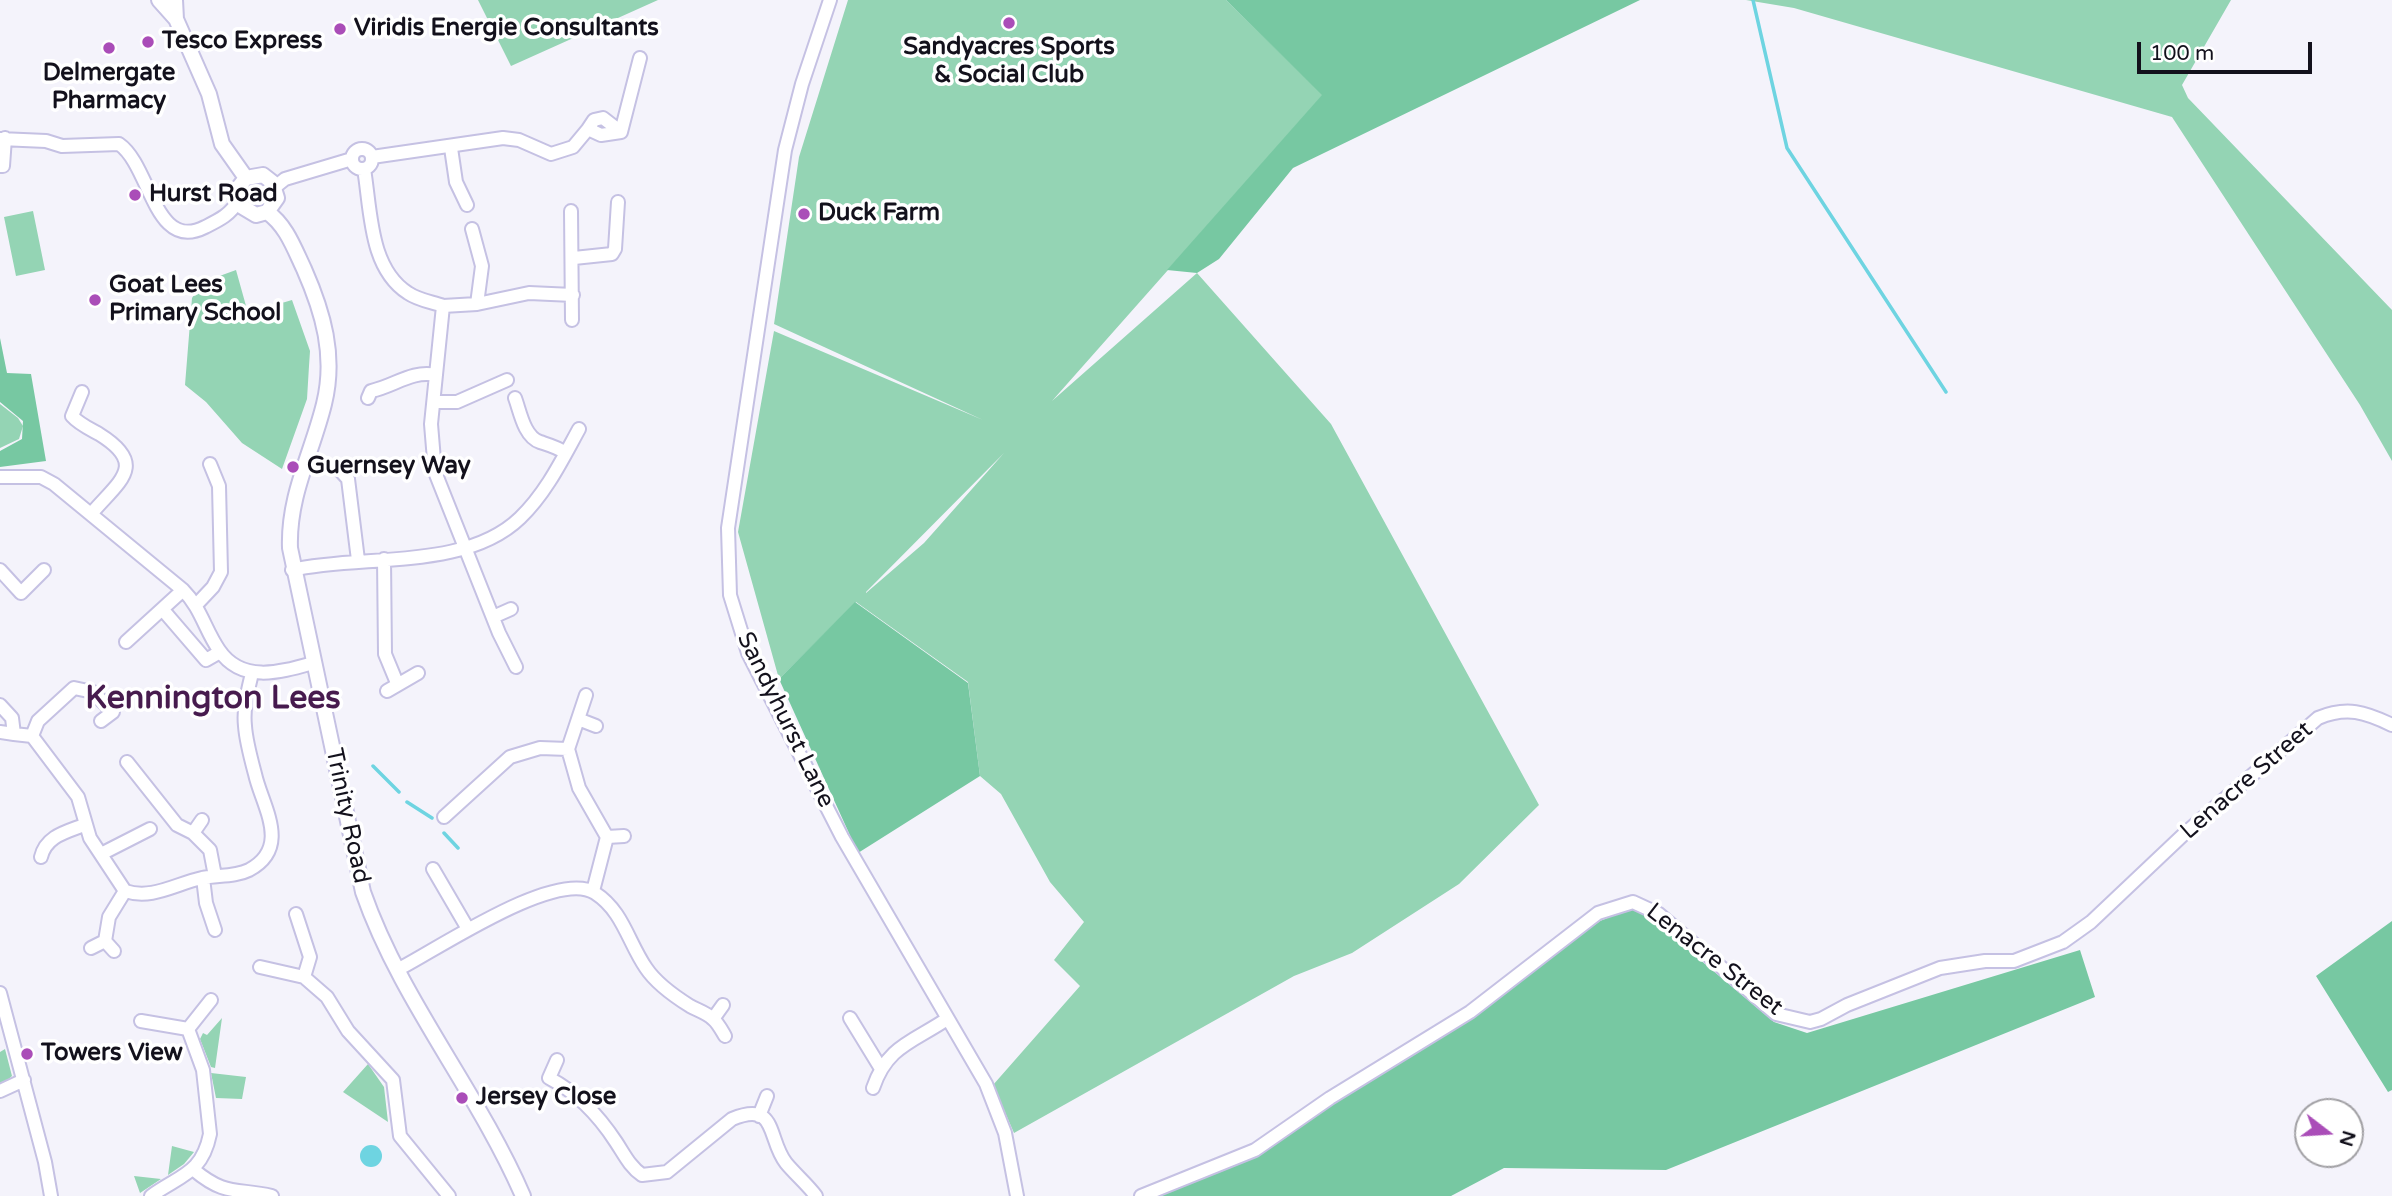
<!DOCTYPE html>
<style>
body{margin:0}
#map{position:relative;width:2392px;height:1196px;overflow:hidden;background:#f4f3fb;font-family:"Varela Round",sans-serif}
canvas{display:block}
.north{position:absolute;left:2294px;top:1098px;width:70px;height:70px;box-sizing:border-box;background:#fff;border:2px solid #a1a0a4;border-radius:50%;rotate:107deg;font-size:19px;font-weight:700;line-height:28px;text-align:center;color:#13111c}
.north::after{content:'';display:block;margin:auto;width:24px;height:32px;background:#aa4db8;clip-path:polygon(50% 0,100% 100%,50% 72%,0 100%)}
.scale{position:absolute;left:2137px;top:42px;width:175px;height:32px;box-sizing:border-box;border:4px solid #13111c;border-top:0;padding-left:9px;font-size:21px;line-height:24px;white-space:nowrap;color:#13111c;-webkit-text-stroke:5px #fff;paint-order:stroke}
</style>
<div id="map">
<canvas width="2392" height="1196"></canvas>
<div class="north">N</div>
<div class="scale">100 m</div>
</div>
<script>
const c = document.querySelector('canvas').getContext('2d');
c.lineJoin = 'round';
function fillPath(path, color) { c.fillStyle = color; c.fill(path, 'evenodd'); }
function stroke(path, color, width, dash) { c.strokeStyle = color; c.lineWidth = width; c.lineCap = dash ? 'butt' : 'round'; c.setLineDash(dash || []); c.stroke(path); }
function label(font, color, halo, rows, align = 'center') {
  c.font = font + ' "Varela Round",sans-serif'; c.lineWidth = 7; c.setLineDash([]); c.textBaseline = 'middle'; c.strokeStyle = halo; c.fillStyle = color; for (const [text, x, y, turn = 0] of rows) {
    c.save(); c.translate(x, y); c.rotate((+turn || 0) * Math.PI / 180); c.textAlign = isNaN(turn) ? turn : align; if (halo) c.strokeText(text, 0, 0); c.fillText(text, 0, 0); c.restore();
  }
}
const green = new Path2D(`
 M478 0H658L511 66Z
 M848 0H1226L1323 95 1052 401 1197 273 1331 424 1539 805 1459 884 1352 953 1294 976 1014 1133 993 1085 1080 986 1054 960 1084 922 1050 882 1001 794 980 776 968 682 856 602 779 679 738 532 774 331 983 420 774 324 799 157ZM1004 453 924 543 866 593V592Z
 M1746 0H2231L2182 85 2188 98 2392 310V461L2360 405 2172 117 1794 8Z
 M33 211 45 270 16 276 4 217Z
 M236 270 248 313 292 300 310 351 309 366 307 399 282 469 242 443 206 402 185 385 192 298 203 282Z
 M0 404 18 418 23 426 19 439 0 448Z
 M222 1018 215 1068 211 1067 200 1039 203 1033 207 1035Z
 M5 1049 12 1076 0 1087V1052Z
 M368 1064 384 1087 388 1122 343 1092Z
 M211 1073 246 1077 242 1099 216 1098Z
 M172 1146 194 1152 184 1164 168 1175Z
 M134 1176 161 1179 140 1193Z`);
const forest = new Path2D(`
 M1226 0H1640L1293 168 1219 259 1197 273 1167 270 1322 95Z
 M0 338 7 373 31 374 46 461 0 467V451L22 439 23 421 0 402Z
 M855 602 968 683 980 776 858 853 779 679Z
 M1636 906 1774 1022 1807 1033 2080 950 2095 997 1666 1170 1504 1168 1451 1196H1151L1258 1153 1333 1099 1600 921Z
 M2392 921V1090L2388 1092 2316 976Z`);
const water = new Path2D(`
 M360 1156a11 11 0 1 1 22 0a11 11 0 1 1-22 0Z`);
const stream = new Path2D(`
 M1753 0 1787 148 1946 392
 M373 766 399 792
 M407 802 432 818
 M444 833 458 848`);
const minor = new Path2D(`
 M830 0 802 84 785 150 728 528 730 595 748 653 842 837 986 1084 1005 1133 1017 1196
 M588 129 594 120 603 118 621 132
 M0 139 46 141 62 146 119 144C151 166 154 253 205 227 219 220 230 215 238 201
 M451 148 456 182 467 205
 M352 159a10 10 0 1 1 20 0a10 10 0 1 1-20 0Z
 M372 157 503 138 519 140 551 154 573 147 588 129 601 135 621 132 640 58
 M0 166H3L5 138
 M364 169C371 210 369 268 408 293 418 300 432 302 443 306L431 424 435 472 499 633 516 667
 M275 187 285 179 352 159
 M571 211 572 320
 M472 229 482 266 477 304
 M574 258 612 254 615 249 618 202
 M443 306 477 304 529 293 573 295
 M82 392 72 416C79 424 90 429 99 434 149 465 119 481 91 514
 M368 398 371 391C395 386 411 370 436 375
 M515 398C520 411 524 437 540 442 549 445 557 447 566 453
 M434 402H457L507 380
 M337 467 348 479 358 560
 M0 477H41L54 484 183 590C201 608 205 630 219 650 242 684 281 672 313 663
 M384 559 385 654 397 683
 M0 570 21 593 44 570
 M292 570C362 554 465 571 520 518 546 493 562 460 579 429
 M197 604 213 587 221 572 219 486 210 464
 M163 610 206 660 220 652
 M493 617 511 609
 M126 642 183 590
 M387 691 418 673
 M586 695 568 749 579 788 607 837 593 891
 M0 705 12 718 14 734 0 732
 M578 719 596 726
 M14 734 32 736 78 797 90 838 125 891C152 900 175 884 202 878 218 875 235 877 249 870 292 847 262 806 255 774 251 759 246 741 245 726 243 708 248 690 252 673
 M32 736 38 721 74 688 93 692 113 712 101 721
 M127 762 177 825 193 833 210 850 215 876
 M444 817 510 757 540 748 568 749
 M193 833 202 820
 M607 837 624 836
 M101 854 150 829
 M41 857C46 836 66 832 84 825
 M433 869 468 929
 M203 878 206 903 215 930
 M296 914 310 957 304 977
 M91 948 105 941
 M114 951 105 941 109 917 125 891
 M260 967 304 977 327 997 348 1031 393 1080 400 1136 449 1196
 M397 970C435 951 556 868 595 893 623 911 628 942 646 968 656 983 674 996 690 1006 697 1010 707 1013 713 1019 718 1023 722 1031 725 1036
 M0 993 45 1162 51 1196
 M850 1018 880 1067
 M713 1019 723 1005
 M141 1021 188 1029 211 1000
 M557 1060 549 1078C576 1092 599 1116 616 1142 624 1154 630 1167 642 1175L667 1172 732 1119C778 1100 767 1139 786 1163 795 1174 807 1184 816 1196
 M873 1088C887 1046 913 1042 947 1019
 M0 1091 24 1080
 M759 1116 767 1096
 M194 1170C225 1196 236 1188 272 1196
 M151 1196C180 1175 202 1174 210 1134L203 1070 188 1029
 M1141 1196 1255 1150 1330 1098 1470 1012 1598 913 1633 902 1659 914 1776 1014 1810 1022 1821 1019 1847 1005 1940 968 1985 961H2014L2063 942 2091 922 2183 835 2318 718C2347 706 2365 712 2392 725`);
const major = new Path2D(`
 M159 0 176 19
 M175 0 176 19 209 94 222 144 246 178
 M267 212 277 198 272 182 263 175 246 178 238 188 241 206 256 215 267 212C286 225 294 248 304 269 323 312 336 356 324 404 312 453 288 496 290 548L363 892C401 1001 477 1090 523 1196`);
const markers = [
 [1009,23,7,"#aa4db8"],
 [340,29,7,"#aa4db8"],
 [148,42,7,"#aa4db8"],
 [109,48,7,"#aa4db8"],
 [135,195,7,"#aa4db8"],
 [804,214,7,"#aa4db8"],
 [95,300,7,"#aa4db8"],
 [293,467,7,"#aa4db8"],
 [27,1054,7,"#aa4db8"],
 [462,1098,7,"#aa4db8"]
];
const poiNames = [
 ["Viridis Energie Consultants",354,29],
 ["Tesco Express",162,42],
 ["Sandyacres Sports",1009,48,"center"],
 ["& Social Club",1009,76,"center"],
 ["Delmergate",109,74,"center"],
 ["Pharmacy",109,102,"center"],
 ["Hurst Road",149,195],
 ["Duck Farm",818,214],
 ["Goat Lees",109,286],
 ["Primary School",109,314],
 ["Guernsey Way",307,467],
 ["Towers View",41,1054],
 ["Jersey Close",476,1098]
];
const streetNames = [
 ["Sandyhurst Lane",785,720,64],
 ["Lenacre Street",2247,781,-41],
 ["Trinity Road",347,816,78],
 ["Lenacre Street",1714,960,38]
];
const districtNames = [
 ["Kennington Lees",213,700]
];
fillPath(green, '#94d4b4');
fillPath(forest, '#77c8a2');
fillPath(water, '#6ed4e1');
stroke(stream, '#6ed4e1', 3.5);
stroke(minor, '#c5c1e3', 16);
stroke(major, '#c5c1e3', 18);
stroke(minor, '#fff', 12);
stroke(major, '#fff', 14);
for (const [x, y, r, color] of markers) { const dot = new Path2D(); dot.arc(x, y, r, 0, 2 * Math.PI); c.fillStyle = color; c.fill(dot); stroke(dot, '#fff', 2.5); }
label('bold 24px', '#13111c', '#fff', poiNames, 'left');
label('24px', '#13111c', '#fff', streetNames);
label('bold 32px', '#471b4e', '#fff', districtNames);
</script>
